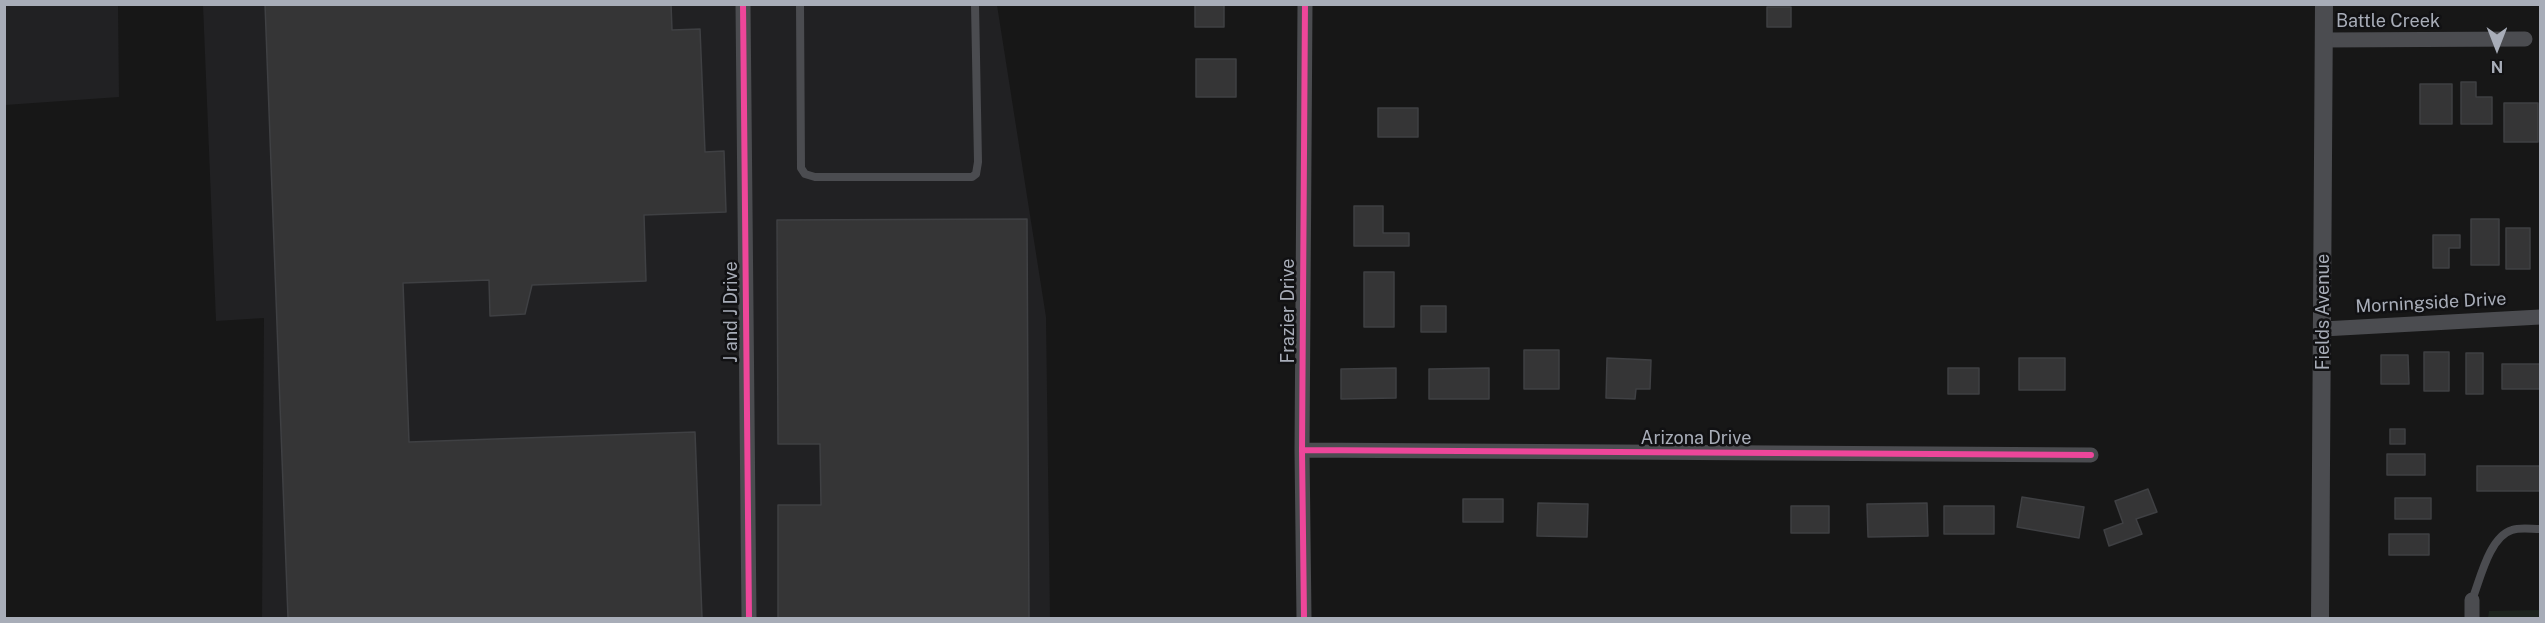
<!DOCTYPE html>
<style>
body{margin:0}
#map{position:relative;width:2545px;height:623px;overflow:hidden;background:#171717;font-family:"Public Sans",sans-serif}
canvas{display:block}
.frame{position:absolute;inset:0;border:6px solid #a8adb8;pointer-events:none}
.north{position:absolute;left:2467px;top:18px;width:60px;height:60px;-webkit-text-stroke:4px #111113;paint-order:stroke;rotate:180deg;font-size:16px;font-weight:700;line-height:24px;text-align:center;color:#a8adb8}
.north::after{content:'';display:block;margin:auto;width:21px;height:27px;background:#a8adb8;clip-path:polygon(50% 0,100% 100%,50% 72%,0 100%)}
</style>
<div id="map">
<canvas width="2545" height="623"></canvas>
<div class="frame"></div>
<div class="north">N</div>
</div>
<script>
const c = document.querySelector('canvas').getContext('2d');
c.lineJoin = 'round';
function fillPath(path, color) { c.fillStyle = color; c.fill(path, 'evenodd'); }
function stroke(path, color, width, dash) { c.strokeStyle = color; c.lineWidth = width; c.lineCap = dash ? 'butt' : 'round'; c.setLineDash(dash || []); c.stroke(path); }
function label(font, color, halo, rows, align = 'center') {
  c.font = font + ' "Public Sans",sans-serif'; c.lineWidth = 5; c.setLineDash([]); c.textBaseline = 'middle'; c.strokeStyle = halo; c.fillStyle = color; for (const [text, x, y, turn = 0] of rows) {
    c.save(); c.translate(x, y); c.rotate((+turn || 0) * Math.PI / 180); c.textAlign = isNaN(turn) ? turn : align; if (halo) c.strokeText(text, 0, 0); c.fillText(text, 0, 0); c.restore();
  }
}
const built = new Path2D(`
 M5 4 118 5 119 97 5 105Z
 M203 5H997L1046 317 1050 618H262L264 318 216 321Z`);
const green = new Path2D(`
 M2540 610V618H2488L2489 611Z`);
const building = new Path2D(`
 M265 4H671L672 30 700 29 705 152 724 151 726 212 644 215 646 281 532 285 525 314 490 316 489 280 403 283 409 442 695 432 702 618H288Z
 M1195 4H1224V27H1195Z
 M1767 7H1791V27H1767Z
 M1196 59H1236V97H1196Z
 M2461 82H2476V97H2492V124H2461Z
 M2420 84H2452V124H2420Z
 M2504 103H2538V142H2504Z
 M1378 108H1418V137H1378Z
 M1354 206H1383V233H1409V246H1354Z
 M1027 219 1029 618H778V505H821L820 444H778L777 220Z
 M2471 219H2499V265H2471Z
 M2506 228H2530V269H2506Z
 M2433 235H2460V248H2449V268H2433Z
 M1364 272H1394V327H1364Z
 M1421 306H1446V332H1421Z
 M1524 350H1559V389H1524Z
 M2424 352H2449V391H2424Z
 M2466 353H2483V394H2466Z
 M2381 355H2408L2409 384H2381Z
 M1607 358 1651 360 1650 389H1636L1635 399 1606 398Z
 M2019 358H2065V390H2019Z
 M2502 364H2540V389H2502Z
 M1396 368V398L1341 399V369Z
 M1489 368V399H1429V369Z
 M1948 368H1979V394H1948Z
 M2390 429H2405V444H2390Z
 M2387 454H2425V475H2387Z
 M2477 466H2540V491H2477Z
 M2148 489 2157 512 2136 519 2142 534 2109 546 2104 530 2123 523 2115 501Z
 M2022 497 2084 507 2079 538 2017 527Z
 M2395 498H2431V519H2395Z
 M1463 499H1503V522H1463Z
 M1538 503 1588 504 1587 537 1537 536Z
 M1927 503 1928 536 1868 537 1867 504Z
 M1791 506H1829V533H1791Z
 M1944 506H1994V534H1944Z
 M2389 534H2429V555H2389Z`);
const service = new Path2D(`
 M800 4 801 168 805 174 815 177H972L976 174 978 162 975 4
 M2472 600C2480 580 2489 537 2512 530 2520 527 2531 529 2540 529`);
const minor = new Path2D(`
 M743 4 749 618
 M2323 40 2525 39
 M2323 329 2540 317
 M1302 450 2091 455
 M1304 618 1302 450 1305 4
 M2472 618V600`);
const tertiary = new Path2D(`
 M2320 618 2324 4`);
const cycleway = new Path2D(`
 M743 4 749 618
 M1302 450 2091 455
 M1304 618 1302 450 1305 4`);
const streetNames = [
 ["Battle Creek",2388,21],
 ["Morningside Drive",2431,303,-3],
 ["Frazier Drive",1288,311,-90],
 ["J and J Drive",731,312,-90],
 ["Fields Avenue",2323,312,-90],
 ["Arizona Drive",1696,438]
];
fillPath(built, '#212123');
fillPath(green, '#1d241e');
fillPath(building, '#353536');
stroke(building, '#3f4043', 1.5);
stroke(service, '#4b4c50', 8);
stroke(minor, '#4b4c50', 15);
stroke(tertiary, '#4b4c50', 18);
stroke(cycleway, '#ed469a', 6);
label('18px', '#a8adb8', '#111113', streetNames);
</script>
